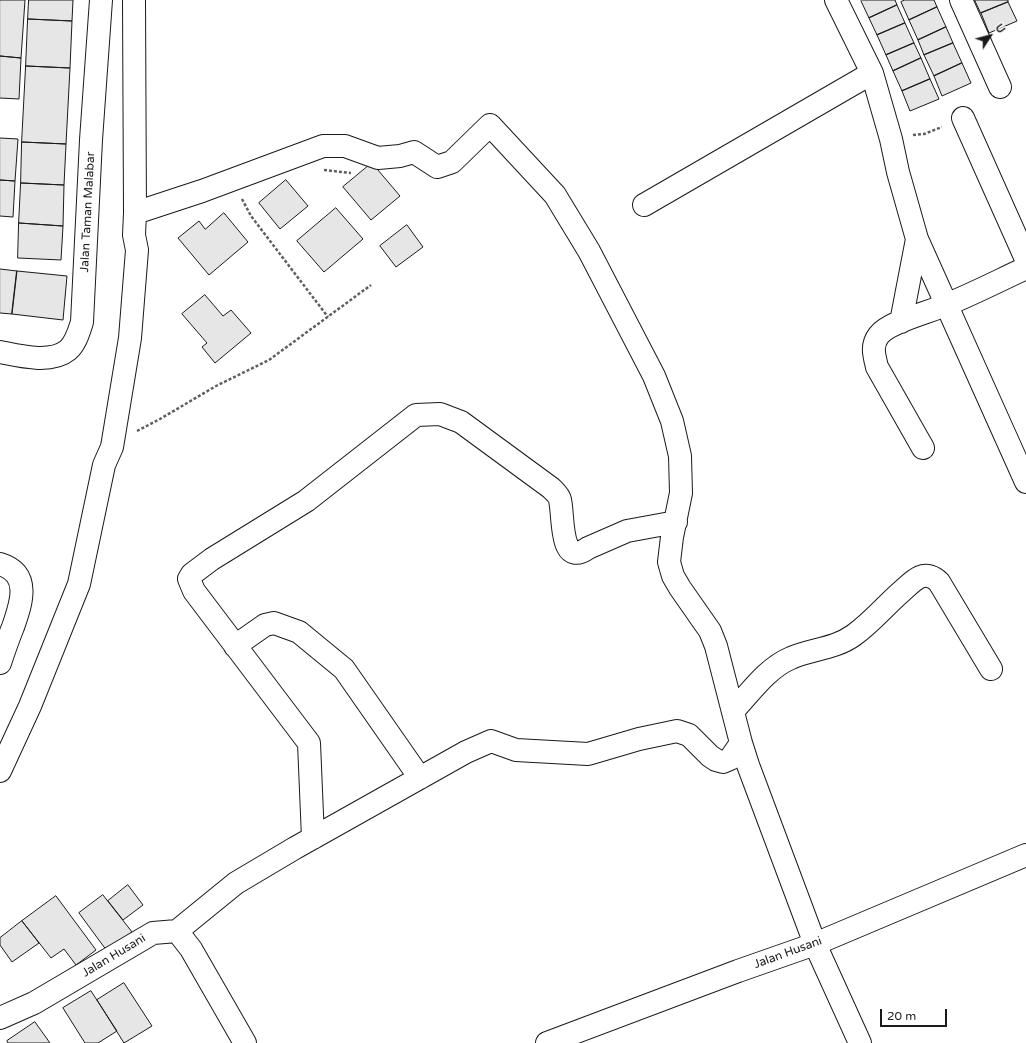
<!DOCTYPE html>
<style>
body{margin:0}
#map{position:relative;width:1026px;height:1043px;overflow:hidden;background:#fff;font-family:"Varela Round",sans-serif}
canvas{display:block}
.north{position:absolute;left:970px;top:16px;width:40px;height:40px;-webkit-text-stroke:3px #fff;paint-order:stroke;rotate:54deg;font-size:11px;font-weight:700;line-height:16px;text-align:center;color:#1a1a1a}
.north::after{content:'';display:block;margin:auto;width:14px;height:18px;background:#1a1a1a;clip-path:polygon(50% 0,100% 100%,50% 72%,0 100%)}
.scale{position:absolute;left:880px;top:1009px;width:67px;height:18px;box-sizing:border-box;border:2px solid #1a1a1a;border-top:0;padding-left:5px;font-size:12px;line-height:14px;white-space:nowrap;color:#1a1a1a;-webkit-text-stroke:3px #fff;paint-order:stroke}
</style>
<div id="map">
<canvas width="1026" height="1043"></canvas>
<div class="north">U</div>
<div class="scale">20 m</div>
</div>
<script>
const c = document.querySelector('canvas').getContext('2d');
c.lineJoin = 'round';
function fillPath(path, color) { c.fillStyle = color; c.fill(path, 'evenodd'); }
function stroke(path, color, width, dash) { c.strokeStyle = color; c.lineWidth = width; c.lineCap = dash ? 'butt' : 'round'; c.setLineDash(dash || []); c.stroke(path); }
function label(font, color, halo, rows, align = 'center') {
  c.font = font + ' "Varela Round",sans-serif'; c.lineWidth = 3; c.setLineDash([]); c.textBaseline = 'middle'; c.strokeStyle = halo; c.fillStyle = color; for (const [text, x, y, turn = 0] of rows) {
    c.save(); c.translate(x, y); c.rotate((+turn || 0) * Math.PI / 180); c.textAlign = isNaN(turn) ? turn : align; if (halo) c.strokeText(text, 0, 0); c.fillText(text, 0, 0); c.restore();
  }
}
const building = new Path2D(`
 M0 0H25L21 58 0 56Z
 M29 0H73L72 21 28 19Z
 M862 0H895L897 5 869 18 861 1Z
 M905 0H934L937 7 909 20 901 2Z
 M975 0H1008V2L981 13Z
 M1008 2 1017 21 989 33 981 13Z
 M897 5 905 23 877 35 869 18Z
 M937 7 946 27 918 40 909 20Z
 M28 19 72 21 70 68 26 66Z
 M905 23 914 43 886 55 877 35Z
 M946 27 953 43 924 55 918 40Z
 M914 43 921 58 893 71 886 55Z
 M953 43 962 63 934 76 924 55Z
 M0 56 21 58 19 99 0 98Z
 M921 58 930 79 902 91 893 71Z
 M962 63 971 83 942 96 934 76Z
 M26 66 70 68 66 144 22 142Z
 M930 79 939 99 910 111 902 91Z
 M0 138 18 139 15 181 0 180Z
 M22 142 66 144 64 185 21 183Z
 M372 163 400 196 371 220 343 187Z
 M0 180 15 181 13 217 0 216Z
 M286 180 308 206 280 229 259 203Z
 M21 183 64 185 63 226 19 223Z
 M336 208 363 239 324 272 297 241Z
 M224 213 248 242 209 275 178 238 199 221 205 229Z
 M19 223 63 226 61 260 18 258Z
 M407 225 423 247 396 267 380 246Z
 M0 269 17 271 12 314 0 313Z
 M17 271 67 276 63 320 12 314Z
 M205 295 223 316 231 310 251 333 215 363 202 347 207 343 182 314Z
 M128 885 143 905 123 920 108 901Z
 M103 895 132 932 107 951 79 913Z
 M56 896 96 950 76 965 64 949 51 958 22 921Z
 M22 921 39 943 12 962 0 945V938Z
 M124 983 152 1026 124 1043 97 1000Z
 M91 991 117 1031 98 1043H85L63 1008Z
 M35 1022 50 1043H8L7 1041Z`);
const path = new Path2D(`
 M913 135 924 134 942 127
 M324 170 351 173
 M242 199 251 216 328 317
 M137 431 160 419 216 386 269 360 371 285`);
const minor = new Path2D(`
 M134 0 135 213
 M836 0 872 73 891 139 898 172 917 239 1026 482
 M961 0 1000 87
 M963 118 1026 259
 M644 205 872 73
 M901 322 917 239
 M0 352C20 356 51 364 68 350 76 343 79 331 82 322L91 140 101 0
 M923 448 877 367C874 355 871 345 879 335 890 321 931 312 948 304 975 293 1000 280 1026 268
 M0 564C32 574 21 604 13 627 8 639 4 651 0 663
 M235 646 265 625 274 623 299 632 344 669 420 778
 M733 711C750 693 767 668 791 658 811 649 835 649 854 635 871 623 885 606 901 592 907 587 913 580 920 577 927 574 934 577 939 582L991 669
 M0 771 30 706 79 584 104 465 112 447 130 338 137 250 134 235 135 213 202 191 323 146H345L378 158 400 156 414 152 437 167 452 162 490 125 555 195 589 251 654 376 672 421 680 456 681 493 672 537 669 562 673 576 680 588 710 631 716 646 741 743 748 765 815 944 860 1043
 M313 838 309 743 194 591 189 579 192 574 212 559 306 501 416 415 440 414 461 422 551 488C555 492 559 495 560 500 564 516 559 569 588 548L627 531 676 522
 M177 931 236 883 295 848 466 752 491 741 516 750 588 754 639 739 677 731 689 735 710 756 716 760 723 762 730 759 741 743
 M0 1018 34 1003 153 933 177 931 191 949 245 1043
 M547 1043 738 971 815 944 1026 855`);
const streetNames = [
 ["Jalan Taman Malabar",88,212,-87],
 ["Jalan Husani",788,953,-20],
 ["Jalan Husani",114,956,-31]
];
fillPath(building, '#e6e6e6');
stroke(building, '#1a1a1a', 1);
stroke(minor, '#1a1a1a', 24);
stroke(path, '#5f5f5f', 2.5, [3, 2]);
stroke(minor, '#fff', 22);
label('12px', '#1a1a1a', '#fff', streetNames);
</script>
